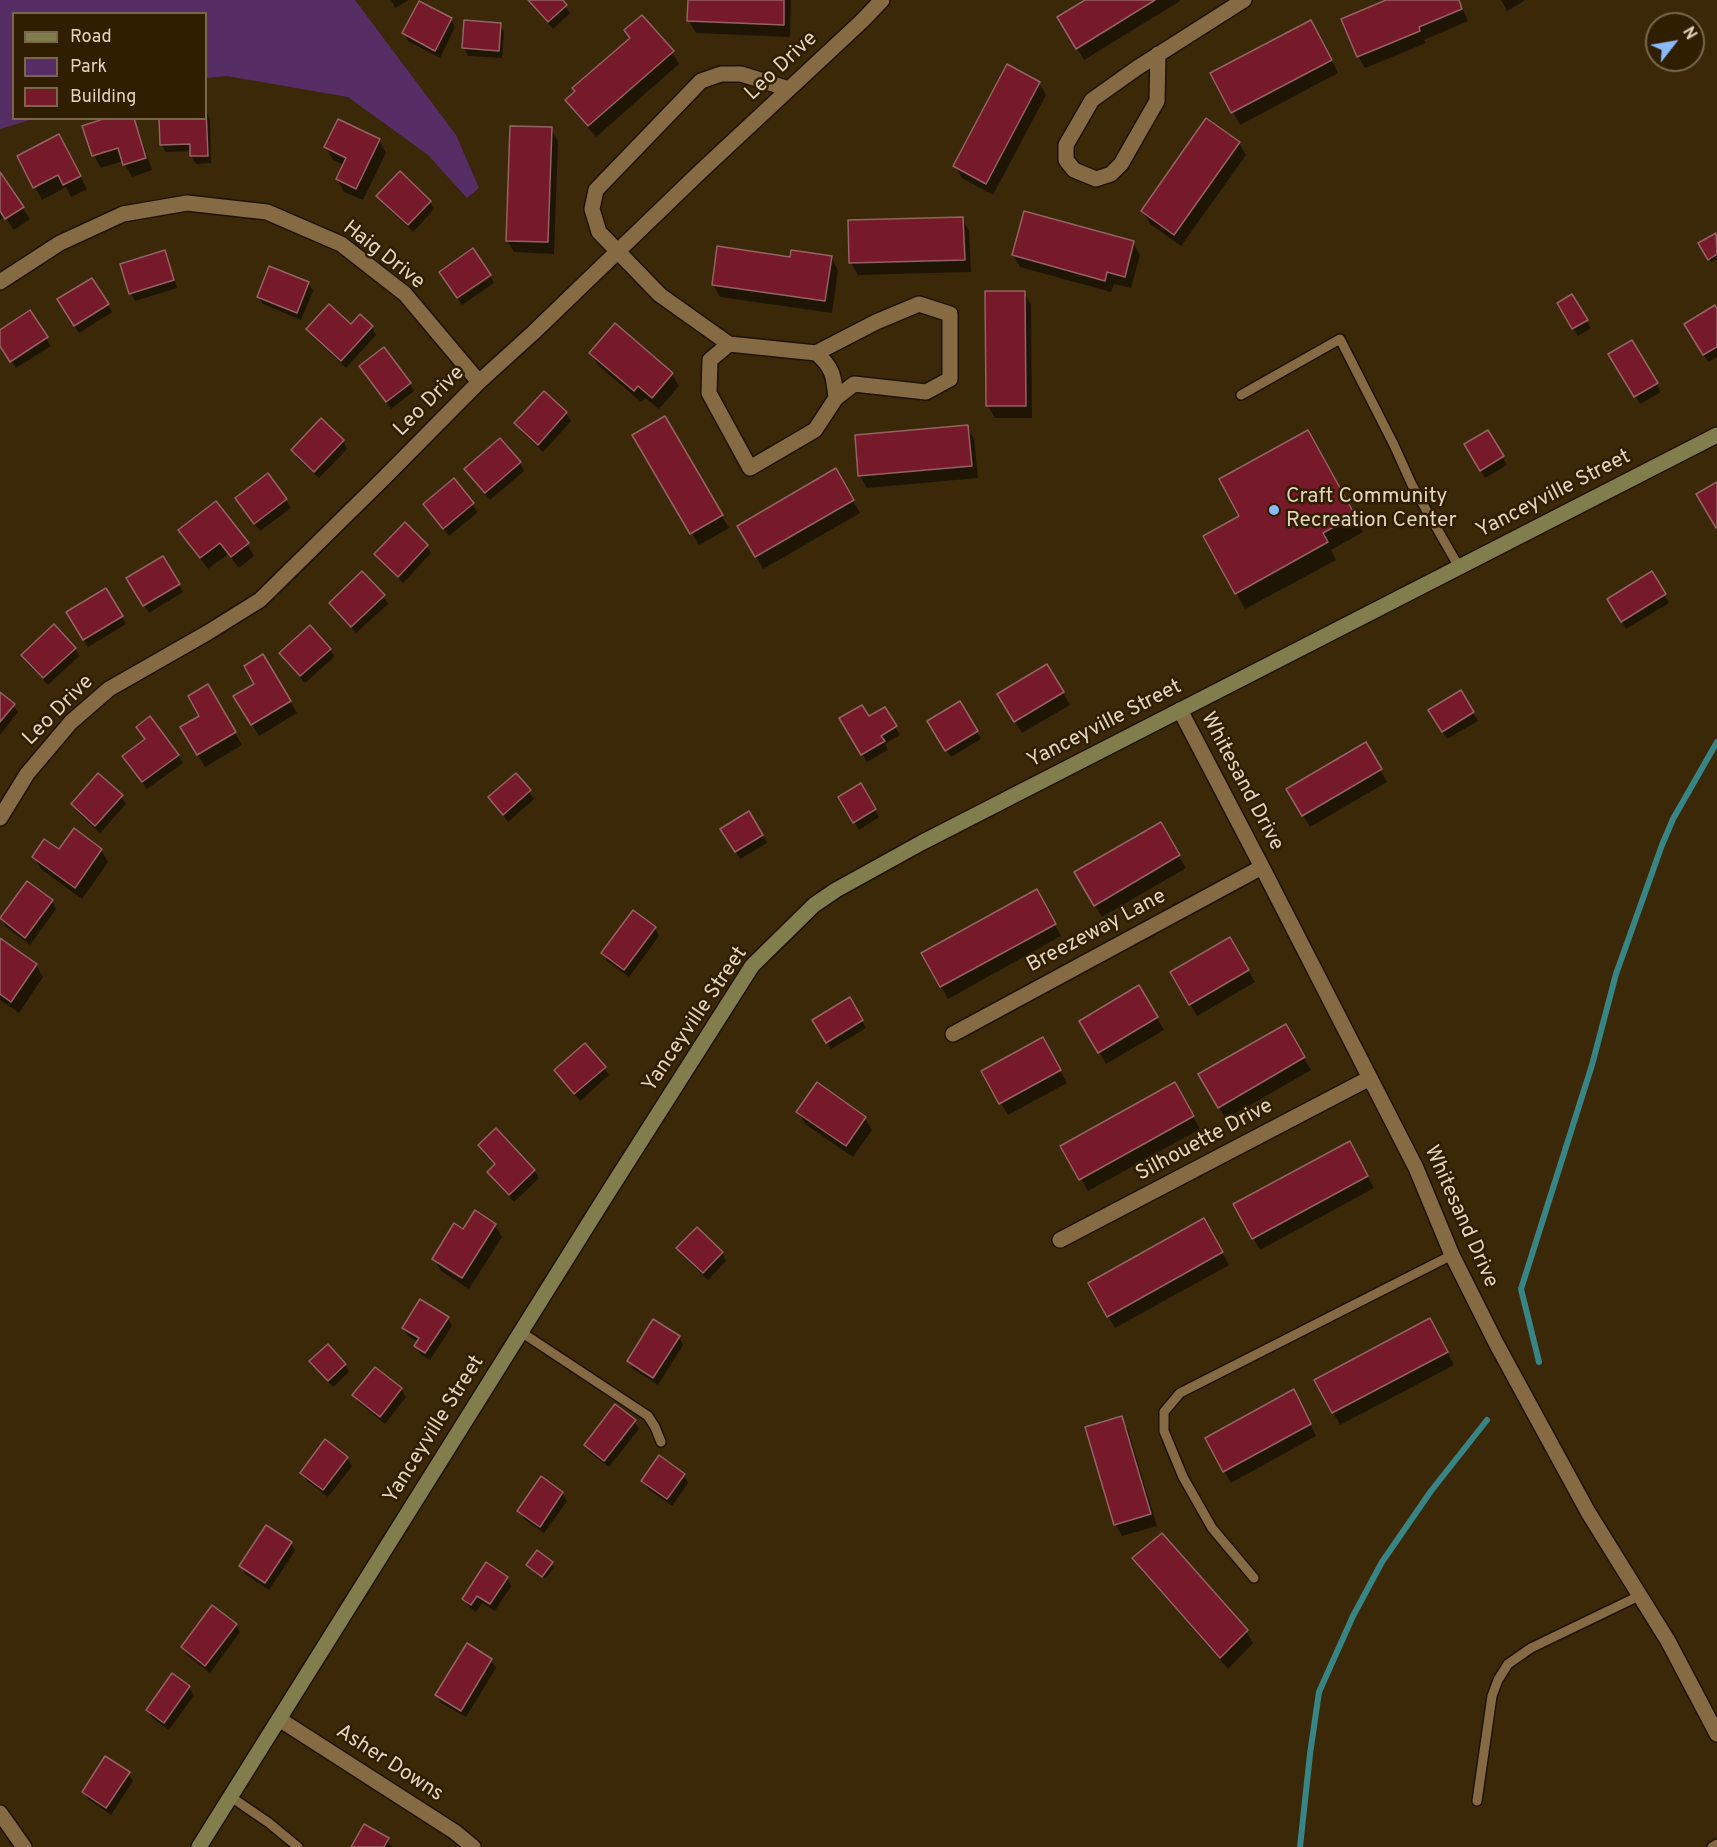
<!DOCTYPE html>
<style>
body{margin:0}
#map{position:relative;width:1717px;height:1847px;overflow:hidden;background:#3b2809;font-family:Overpass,sans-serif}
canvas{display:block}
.legend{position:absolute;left:12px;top:12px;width:195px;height:108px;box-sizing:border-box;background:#301e01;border:2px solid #78674d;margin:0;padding:8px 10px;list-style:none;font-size:18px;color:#e3d4bf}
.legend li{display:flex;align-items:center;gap:12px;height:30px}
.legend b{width:30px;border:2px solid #78674d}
.north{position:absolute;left:1645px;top:12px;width:60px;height:60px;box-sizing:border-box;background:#301e01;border:2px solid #78674d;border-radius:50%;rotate:59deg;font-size:16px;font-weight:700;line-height:24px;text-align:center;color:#e3d4bf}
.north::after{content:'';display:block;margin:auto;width:21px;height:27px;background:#8abafc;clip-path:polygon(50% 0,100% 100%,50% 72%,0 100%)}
</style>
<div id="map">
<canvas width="1717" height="1847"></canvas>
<ul class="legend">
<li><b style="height:8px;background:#817d4d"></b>Road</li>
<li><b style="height:16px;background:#572d66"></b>Park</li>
<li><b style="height:16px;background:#761a29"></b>Building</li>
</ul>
<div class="north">N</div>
</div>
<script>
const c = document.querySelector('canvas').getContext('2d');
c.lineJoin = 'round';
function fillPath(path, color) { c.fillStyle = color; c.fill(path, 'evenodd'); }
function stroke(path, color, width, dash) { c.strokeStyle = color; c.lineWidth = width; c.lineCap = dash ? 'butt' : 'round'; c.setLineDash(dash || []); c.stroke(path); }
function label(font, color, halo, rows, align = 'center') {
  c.font = font + ' Overpass,sans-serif'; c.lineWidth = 5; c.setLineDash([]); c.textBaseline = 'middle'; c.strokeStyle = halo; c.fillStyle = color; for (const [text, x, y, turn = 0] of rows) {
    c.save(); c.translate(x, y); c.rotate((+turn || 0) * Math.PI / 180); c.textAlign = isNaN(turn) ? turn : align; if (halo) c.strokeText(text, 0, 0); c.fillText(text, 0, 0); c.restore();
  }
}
const green = new Path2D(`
 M0 0H355L456 135 479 188 467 198 428 155 348 97 227 76 206 78V14H14V118L33 119 0 129Z`);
const shadow = new Path2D(`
 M391 0H409L395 8Z
 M527 0H561L570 13 553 29Z
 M689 0H791L790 37 696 33 689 21Z
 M1088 0H1179L1180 1 1084 60 1059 18Z
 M1390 0H1459L1468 21 1424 40 1426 43 1365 68 1358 56Z
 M1501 0H1523L1524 1 1507 11Z
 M451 19 455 27 440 58 408 41 404 33Z
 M500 24 504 32 502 58 468 56 464 48Z
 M1318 34 1338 73 1240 125 1212 73Z
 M672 52 679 64 596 137 574 112 567 100Z
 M1039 83 1046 95 993 195 962 178 955 166Z
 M206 111 210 119 211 163 196 164 191 156V151L166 152 161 144 206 118Z
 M134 118 152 170 132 177 123 161 101 168 94 156 84 127Z
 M551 129 558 141 554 254 514 252 507 240Z
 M379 140 386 153 363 200 344 192 337 179 344 165 333 160 326 147Z
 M1239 143 1246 155 1181 246 1150 224 1143 211Z
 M65 148 87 189 71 197 66 187 42 200 19 157Z
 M0 175 30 219 14 230 5 217 0 220Z
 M378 196 429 201 434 209 413 232 383 204Z
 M962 219 969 231 971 272 858 275 851 263Z
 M1715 235 1717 238V259L1711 262 1700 244Z
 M1133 243 1140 255 1131 288 1114 284 1111 292 1020 267 1013 255Z
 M164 251 168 259 177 288 135 301 131 293Z
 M831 257 838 270 832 313 720 297 713 284 792 259Z
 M491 277 494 283 462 305 458 299Z
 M92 280 112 312 79 333 59 300Z
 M308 283 313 291 301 320 263 304 258 297Z
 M987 293H1024L1031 305 1032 418H995L988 406Z
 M1571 296 1591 328 1578 336 1559 303Z
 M1717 312V357L1708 362 1686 324Z
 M351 326 372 327 376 335 346 368 313 337 308 330Z
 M0 332 46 338 51 346 16 368 0 344Z
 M1631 342 1661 392 1640 404 1610 354Z
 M591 353 672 374 679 386 659 409 645 398 641 402 598 365Z
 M365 374 410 384 414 391 391 409Z
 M544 393 566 413 571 421 543 452 521 431 516 424Z
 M664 418 729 528 699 545 634 435Z
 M967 427 974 439 978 478 867 488 860 476Z
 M1487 432 1507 465 1485 478 1466 445Z
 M343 441 347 449 319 478 297 458 293 450Z
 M1317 448 1363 532 1331 550 1336 560 1245 609 1205 536 1241 516Z
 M520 463 524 471 490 500 466 469Z
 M835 470 860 513 763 569 739 526Z
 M268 475 291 508 260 531 241 506Z
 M453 481 478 512 449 536 425 505Z
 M180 530 247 544 254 556 239 568 228 554 208 569Z
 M427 546 431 553 403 583 381 562 376 555Z
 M162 558 183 592 149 613 128 578Z
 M1652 573 1669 603 1626 629 1609 599Z
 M106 590 126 624 88 647 68 613Z
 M383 596 388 604 356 633 336 611 331 603Z
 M75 649 79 656 48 685 27 663 23 655Z
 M330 649 334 657 305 683 285 661 281 653Z
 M263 656 297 713 259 736 235 697 256 684Z
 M1047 666 1070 705 1022 733 999 694Z
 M208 686 242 745 205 767 182 728 201 716Z
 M1461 692 1478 721 1447 739 1430 711Z
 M0 694 13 705 18 712 0 735Z
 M960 703 981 739 951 757 929 722Z
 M884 709 900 735 885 744 888 750 867 762 841 719 868 718Z
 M146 740 178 755 183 763 147 789 129 764Z
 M1366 745 1387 782 1310 827 1288 790Z
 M516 775 534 799 508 822 490 798Z
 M861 786 879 817 859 830 840 798Z
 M121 796 126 804 100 833 77 812 73 804Z
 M749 813 767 843 740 859 722 829Z
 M1160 824 1186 868 1102 917 1076 873Z
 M101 850 108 862 82 899 41 869 34 857 59 851Z
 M28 883 52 901 56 909 30 945 6 927 1 919Z
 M1036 891 1061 936 948 999 923 954Z
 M655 928 659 936 629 977 607 961 603 953Z
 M1229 939 1255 982 1197 1016 1172 973Z
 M0 940 36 965 43 977 19 1013 0 1000Z
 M1139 987 1164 1030 1106 1064 1081 1021Z
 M849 999 866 1028 831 1049 814 1020Z
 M1285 1026 1311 1070 1226 1119 1200 1075Z
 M1042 1039 1067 1083 1008 1115 983 1072Z
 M604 1068 609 1075 580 1101 560 1078 556 1071Z
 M1175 1084 1200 1129 1088 1191 1062 1146Z
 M798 1112 865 1118 872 1130 853 1157 805 1124Z
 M1349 1144 1374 1188 1260 1250 1235 1205Z
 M479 1146 534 1170 539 1178 514 1202 494 1180 489 1172 496 1166 484 1154Z
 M1204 1220 1229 1265 1115 1328 1090 1284Z
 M495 1225 502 1237 469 1289 441 1271 434 1259 464 1231Z
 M678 1248 722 1253 726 1261 708 1280 683 1256Z
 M448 1318 452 1326 430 1360 420 1354 416 1346 418 1342 408 1336 403 1328Z
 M1437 1332 1454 1365 1340 1425 1333 1412Z
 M679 1337 683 1345 658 1385 633 1369 629 1361Z
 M311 1361 345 1364 349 1372 333 1387 316 1369Z
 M375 1369 401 1389 406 1397 385 1424 359 1403 354 1395Z
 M1300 1403 1316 1436 1231 1483 1224 1471Z
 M1121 1418 1128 1430 1157 1526 1122 1536 1115 1524Z
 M634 1421 639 1429 609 1467 590 1453 586 1445Z
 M347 1458 352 1466 328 1497 307 1481 302 1473Z
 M684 1475 688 1483 672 1506 648 1489 643 1481Z
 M562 1493 567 1501 544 1533 524 1519 519 1511Z
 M291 1543 295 1551 269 1590 245 1574 241 1566Z
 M538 1552 554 1567 545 1579 528 1565Z
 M1134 1558 1246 1631 1253 1643 1228 1669 1141 1570Z
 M507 1578 511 1586 495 1611 482 1603 476 1612 468 1606 464 1599Z
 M236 1625 240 1632 210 1673 187 1655 182 1648Z
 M491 1660 496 1668 466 1717 441 1703 437 1695Z
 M189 1687 194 1695 169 1730 152 1718 148 1710Z
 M128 1773 133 1781 111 1815 88 1799 83 1792Z
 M387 1840 392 1847H353Z`);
const stream = new Path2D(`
 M1539 1362 1521 1289 1592 1065 1616 974 1662 845 1673 819 1717 742
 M1300 1847 1310 1754 1319 1692 1353 1616 1382 1562 1431 1491 1487 1420`);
const building = new Path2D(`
 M528 0H563L567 5 548 22Z
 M688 0H784V25L687 21Z
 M1085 0H1155L1076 49 1057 17Z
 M1386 0H1459L1462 9 1419 27 1420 31 1357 57 1341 19Z
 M419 1 452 18 435 51 402 33Z
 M642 15 674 51 588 126 565 100 575 91 572 88 630 38 624 30Z
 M464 20 501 23 499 51 462 48Z
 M1311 20 1332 60 1231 113 1210 73Z
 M1007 64 1040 82 986 184 953 166Z
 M206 109 208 156H190V144L160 145 159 118H206Z
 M106 118H134L146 158 123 165 118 148 92 156 82 126Z
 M1206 118 1240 142 1174 235 1141 211Z
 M338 119 380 139 356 189 336 179 346 158 324 147Z
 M510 126 552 127 548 242 506 241Z
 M59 134 81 176 63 185 58 175 33 188 17 156Z
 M400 171 431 201 408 225 376 196Z
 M0 172 24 207 5 219 0 211Z
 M1024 211 1134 241 1125 277 1107 272 1105 281 1012 255Z
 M963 217 965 260 849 263 848 220Z
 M1716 233 1717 254 1708 260 1698 243Z
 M717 246 790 257 791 250 832 256 825 301 712 285Z
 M473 248 491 275 457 298 439 272Z
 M165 250 174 280 129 294 120 264Z
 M269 266 309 282 297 313 257 297Z
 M92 278 109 304 74 326 57 299Z
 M985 291H1025L1026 406H986Z
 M1572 294 1588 320 1572 329 1557 303Z
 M329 304 351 324 360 314 373 326 341 361 306 329Z
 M1715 305 1717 309V347L1703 355 1684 324Z
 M30 310 48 337 10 362 0 346V330Z
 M615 323 673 373 652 398 638 386 634 391 589 353Z
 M1632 340 1658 383 1634 397 1608 354Z
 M384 347 411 383 386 402 359 366Z
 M544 391 567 412 538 445 514 423Z
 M665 416 723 515 690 534 632 435Z
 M321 418 344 440 314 472 291 450Z
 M968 425 972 466 858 476 855 435Z
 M1308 430 1355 515 1323 533 1328 542 1235 594 1203 536 1239 516 1219 479Z
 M1488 430 1504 456 1480 471 1464 444Z
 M500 438 521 462 485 493 464 469Z
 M836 468 854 500 755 557 737 526Z
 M268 473 287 499 254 524 235 498Z
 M454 478 474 503 443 529 423 504Z
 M1717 482V527L1716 528 1696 494Z
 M216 501 249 543 231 557 220 543 200 558 178 530Z
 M405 522 428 545 398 577 374 554Z
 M163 556 180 584 143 606 126 578Z
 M362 571 385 595 351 627 329 603Z
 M1652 571 1666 594 1621 622 1607 599Z
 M106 588 123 616 83 640 66 612Z
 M54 624 76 648 43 678 21 655Z
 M310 625 331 649 300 676 279 653Z
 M263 654 291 701 251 725 233 696 254 684 244 666Z
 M1047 664 1064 692 1014 722 997 694Z
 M208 684 236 732 197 755 180 727 199 716 188 696Z
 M1461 690 1474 712 1442 732 1428 710Z
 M0 692 15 704 0 722Z
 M960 701 978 731 945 751 927 721Z
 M862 705 869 716 885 707 897 726 881 736 885 741 861 755 839 718Z
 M150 716 179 755 142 782 122 756 145 739 136 727Z
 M1366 742 1382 769 1302 816 1286 789Z
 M98 773 123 795 95 826 71 804Z
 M516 773 531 790 503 815 488 797Z
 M861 783 876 809 853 823 838 797Z
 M749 811 763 835 735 852 720 829Z
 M1161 822 1180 855 1094 906 1074 872Z
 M74 828 102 849 75 888 32 857 44 839 59 849Z
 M27 881 53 900 25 938 0 918Z
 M1037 889 1056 924 940 987 921 953Z
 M633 910 656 927 624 970 601 953Z
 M1230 937 1249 970 1189 1005 1170 972Z
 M0 938 37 964 11 1002 0 994Z
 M1139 985 1158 1017 1098 1053 1079 1021Z
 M850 997 863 1020 826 1043 812 1020Z
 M1286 1024 1305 1057 1218 1108 1198 1074Z
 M1043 1037 1061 1070 999 1104 981 1071Z
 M585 1043 606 1067 574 1094 554 1070Z
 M817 1082 866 1117 846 1146 796 1112Z
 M1175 1082 1194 1116 1079 1180 1060 1146Z
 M496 1128 535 1170 509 1195 487 1172 495 1164 478 1145Z
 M1350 1141 1368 1176 1252 1239 1233 1204Z
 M475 1210 496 1224 462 1278 432 1259 454 1223 463 1229Z
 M1204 1218 1223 1252 1107 1317 1088 1283Z
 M697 1227 723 1252 703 1273 676 1248Z
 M420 1299 449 1317 425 1353 414 1346 419 1338 402 1328Z
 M1430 1318 1448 1352 1332 1413 1314 1380Z
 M653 1319 680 1336 653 1378 627 1361Z
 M328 1344 346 1364 328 1381 309 1361Z
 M375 1367 402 1388 380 1417 352 1395Z
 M1294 1389 1311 1424 1223 1472 1205 1438Z
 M615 1404 636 1420 604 1461 584 1445Z
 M1122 1416 1151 1514 1114 1525 1085 1427Z
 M325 1439 348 1457 323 1490 300 1473Z
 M659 1455 685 1474 667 1499 641 1481Z
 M541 1476 563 1492 540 1527 517 1511Z
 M266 1525 292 1542 265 1583 239 1566Z
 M1162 1533 1248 1630 1220 1658 1132 1558Z
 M537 1550 553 1562 542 1577 526 1565Z
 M486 1562 508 1577 490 1604 477 1596 471 1605 462 1599Z
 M212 1605 237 1624 205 1666 181 1647Z
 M467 1643 492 1659 461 1711 435 1695Z
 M172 1673 190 1686 164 1723 146 1710Z
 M105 1756 130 1772 106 1808 82 1792Z
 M364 1824 389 1838 384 1847H351Z`);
const service = new Path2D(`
 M1241 395 1340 339 1394 445 1412 485 1459 567
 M521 1332 648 1416 655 1427 661 1442
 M1254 1578 1212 1528 1183 1477 1164 1431V1412L1180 1393 1452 1255
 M231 1797 269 1823 298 1847
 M1477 1801 1492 1696 1498 1680 1508 1664 1531 1648 1641 1595
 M1712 1847 1717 1844`);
const minor = new Path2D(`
 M1158 54 1157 101 1121 164 1111 174 1096 179 1074 170 1066 160V145L1092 100 1137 68 1244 0
 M0 282 60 243 123 214 187 203 267 212 341 244 405 294 479 382
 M729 344 710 360 709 393 750 468 815 430 836 398 854 384 926 392 950 379V314L919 304 876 322 816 353 729 344 660 295 599 232 592 209 596 190 701 81 721 74H741L789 89
 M816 353C833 367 834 377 836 398
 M1180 710 1262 867 1416 1168 1452 1255 1496 1343 1588 1512 1668 1641 1717 1734
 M0 818 27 774 71 722 109 689 207 633 260 600 383 479 479 382 534 332 700 172 862 21 882 0
 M953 1034 1262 867
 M1060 1240 1370 1078
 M279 1719 455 1832 473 1847
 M0 1813 24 1847`);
const secondary = new Path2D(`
 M199 1847 604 1199 752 966 814 905 836 890 921 843 1717 435`);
const markers = [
 [1274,510,6,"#8abafc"]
];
const streetNames = [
 ["Leo Drive",782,67,-43],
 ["Haig Drive",383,256,38],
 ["Leo Drive",430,402,-45],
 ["Yanceyville Street",1554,495,-27],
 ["Leo Drive",59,711,-45],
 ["Yanceyville Street",1105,725,-27],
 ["Whitesand Drive",1241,782,62],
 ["Breezeway Lane",1097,932,-28],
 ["Yanceyville Street",696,1020,-56],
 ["Silhouette Drive",1205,1141,-28],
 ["Whitesand Drive",1460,1217,66],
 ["Yanceyville Street",435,1430,-58],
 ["Asher Downs",389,1764,33]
];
const poiNames = [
 ["Craft Community",1286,498],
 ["Recreation Center",1286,522]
];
fillPath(green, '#572d66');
fillPath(shadow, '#0007');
stroke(stream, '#388586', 6);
fillPath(building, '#761a29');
stroke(building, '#946264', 1.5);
stroke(service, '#1e1201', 12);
stroke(minor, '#1e1201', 18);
stroke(secondary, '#1e1201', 18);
stroke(service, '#856a43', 9);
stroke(minor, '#856a43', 15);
stroke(secondary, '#817d4d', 15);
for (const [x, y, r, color] of markers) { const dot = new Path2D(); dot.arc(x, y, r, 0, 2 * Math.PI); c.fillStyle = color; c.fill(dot); stroke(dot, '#301e01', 2); }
label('21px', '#e3d4bf', '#301e01', streetNames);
label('21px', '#e3d4bf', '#301e01', poiNames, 'left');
</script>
